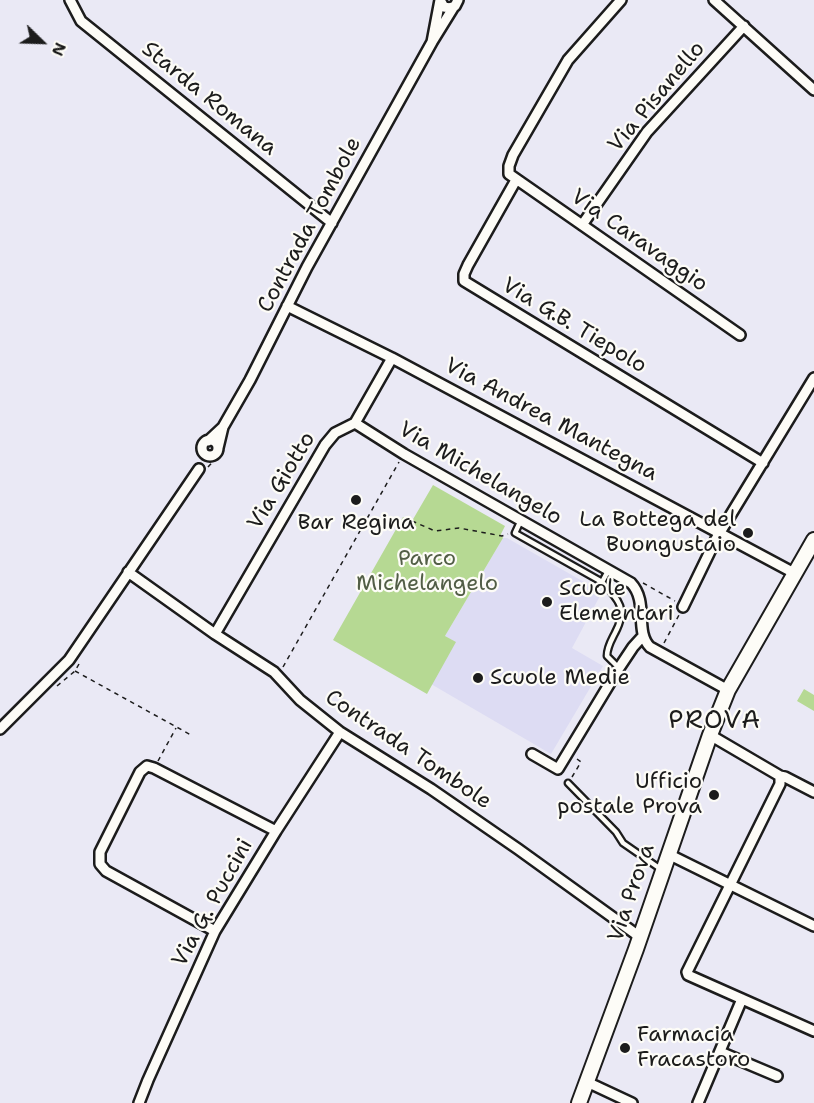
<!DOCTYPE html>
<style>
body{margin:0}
#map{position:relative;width:814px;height:1103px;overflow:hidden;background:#eae9f5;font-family:"Shantell Sans",sans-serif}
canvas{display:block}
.north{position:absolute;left:12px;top:12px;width:60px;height:60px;-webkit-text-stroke:4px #fdfcf7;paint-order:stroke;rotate:113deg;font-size:16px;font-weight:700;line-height:24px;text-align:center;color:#1c1c1c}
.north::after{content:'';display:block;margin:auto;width:21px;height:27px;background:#1c1c1c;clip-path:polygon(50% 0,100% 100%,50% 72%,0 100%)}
</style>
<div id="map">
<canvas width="814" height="1103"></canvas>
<div class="north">N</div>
</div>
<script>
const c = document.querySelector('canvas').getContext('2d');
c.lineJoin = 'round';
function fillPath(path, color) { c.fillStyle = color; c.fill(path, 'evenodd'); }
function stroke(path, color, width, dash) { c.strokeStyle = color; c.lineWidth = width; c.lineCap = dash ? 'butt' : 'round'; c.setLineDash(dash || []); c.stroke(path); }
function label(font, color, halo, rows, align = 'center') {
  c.font = font + ' "Shantell Sans",sans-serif'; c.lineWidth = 4.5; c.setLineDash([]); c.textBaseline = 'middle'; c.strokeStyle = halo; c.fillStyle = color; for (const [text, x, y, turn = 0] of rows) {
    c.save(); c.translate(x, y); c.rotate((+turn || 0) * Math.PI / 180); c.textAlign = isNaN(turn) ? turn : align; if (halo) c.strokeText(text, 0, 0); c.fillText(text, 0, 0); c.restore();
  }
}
const built = new Path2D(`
 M503 538H507L598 590 601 594 572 648 603 666 551 754 431 684 455 642 445 636Z`);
const green = new Path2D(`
 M433 485 505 526 501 534 503 538 445 636 456 642 427 694 333 640 403 517 412 521Z
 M804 689 814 695V711L797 701Z`);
const path = new Path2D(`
 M208 467 217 457
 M412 521 435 531 459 528 502 536 508 534
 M643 583 675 601
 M664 643 679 615
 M283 667 399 462
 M75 671 191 735
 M57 686 75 671 79 664
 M158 761 176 728
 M572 777 581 762 577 759`);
const service = new Path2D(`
 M521 520 515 533 602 582 608 571
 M602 582C619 600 628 609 615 633 611 641 607 647 607 656L619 668
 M568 783 616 832 623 843 662 870`);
const minor = new Path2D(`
 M70 0 81 21 332 223
 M440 0 432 42 453 8
 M440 0 444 7 450 8 455 6 458 0
 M621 0 568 60 513 155 509 166V174L740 335
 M714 0 814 90
 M516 180 468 265 464 274V281L763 463
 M582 225 647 132 744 26
 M287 306 392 358 794 573
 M355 423 404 454 631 583C649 602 634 631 650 647L728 690
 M223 427 250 380 307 267 432 42
 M202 448a8 8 0 1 1 16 0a8 8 0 1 1-16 0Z
 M208 441 223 427 218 448
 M128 572 215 634 274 672 300 700 340 732 431 789 518 849 640 937
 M683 607 716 539 814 378
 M215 634 325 445 335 433 355 423 392 358
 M0 729 69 660 199 469
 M710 735 780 776 785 777 814 792
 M532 754 558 769 619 668 633 647 643 636
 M780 776V784L687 972 688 975 814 1031
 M668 854 814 926
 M215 931 106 871 100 864V852L140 772 147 766 154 768 276 831
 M720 1052 777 1076
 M587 1082 632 1103
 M139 1103 148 1080 215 931 276 831 340 732
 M698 1103 742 999`);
const secondary = new Path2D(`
 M579 1103 636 949 710 735 728 690 814 540`);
const markers = [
 [356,500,6,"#1c1c1c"],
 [748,533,6,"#1c1c1c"],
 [547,602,6,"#1c1c1c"],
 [478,678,6,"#1c1c1c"],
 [714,795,6,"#1c1c1c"],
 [625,1048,6,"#1c1c1c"]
];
const streetNames = [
 ["Via Pisanello",657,97,-50],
 ["Starda Romana",209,99,39],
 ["Contrada Tombole",310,225,-62],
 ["Via Caravaggio",639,241,35],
 ["Via G.B. Tiepolo",574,326,31],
 ["Via Andrea Mantegna",551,420,28],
 ["Via Michelangelo",480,474,30],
 ["Via Giotto",282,481,-59],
 ["Contrada Tombole",408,750,34],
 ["Via Prova",632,893,-71],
 ["Via G. Puccini",213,903,-61]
];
const poiNames = [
 ["La Bottega del",736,520,"right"],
 ["Buongustaio",736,545,"right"],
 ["Bar Regina",356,523,"center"],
 ["Scuole",559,589],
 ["Elementari",559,614],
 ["Scuole Medie",490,678],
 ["Ufficio",702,782,"right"],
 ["postale Prova",702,807,"right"],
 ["Farmacia",637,1035],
 ["Fracastoro",637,1060]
];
const parkNames = [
 ["Parco",427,559],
 ["Michelangelo",427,584]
];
const quarterNames = [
 ["PROVA",715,721]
];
fillPath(built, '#dddcf3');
fillPath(green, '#b6d993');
stroke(service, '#1c1c1c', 9);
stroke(minor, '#1c1c1c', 14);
stroke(secondary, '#1c1c1c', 18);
stroke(path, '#1c1c1c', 1.5, [4.5, 4.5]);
stroke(service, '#fdfcf7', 4.5);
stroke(minor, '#fdfcf7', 9);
stroke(secondary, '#fdfcf7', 14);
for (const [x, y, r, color] of markers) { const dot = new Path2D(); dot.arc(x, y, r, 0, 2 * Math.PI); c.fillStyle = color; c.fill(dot); stroke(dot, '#fdfcf7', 2); }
label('22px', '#1c1c1c', '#fdfcf7', streetNames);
label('22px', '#1c1c1c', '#fdfcf7', poiNames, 'left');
label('22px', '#525e46', '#fdfcf7', parkNames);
c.letterSpacing = '1.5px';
label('26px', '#1c1c1c', '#fdfcf7', quarterNames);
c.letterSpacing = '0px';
</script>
